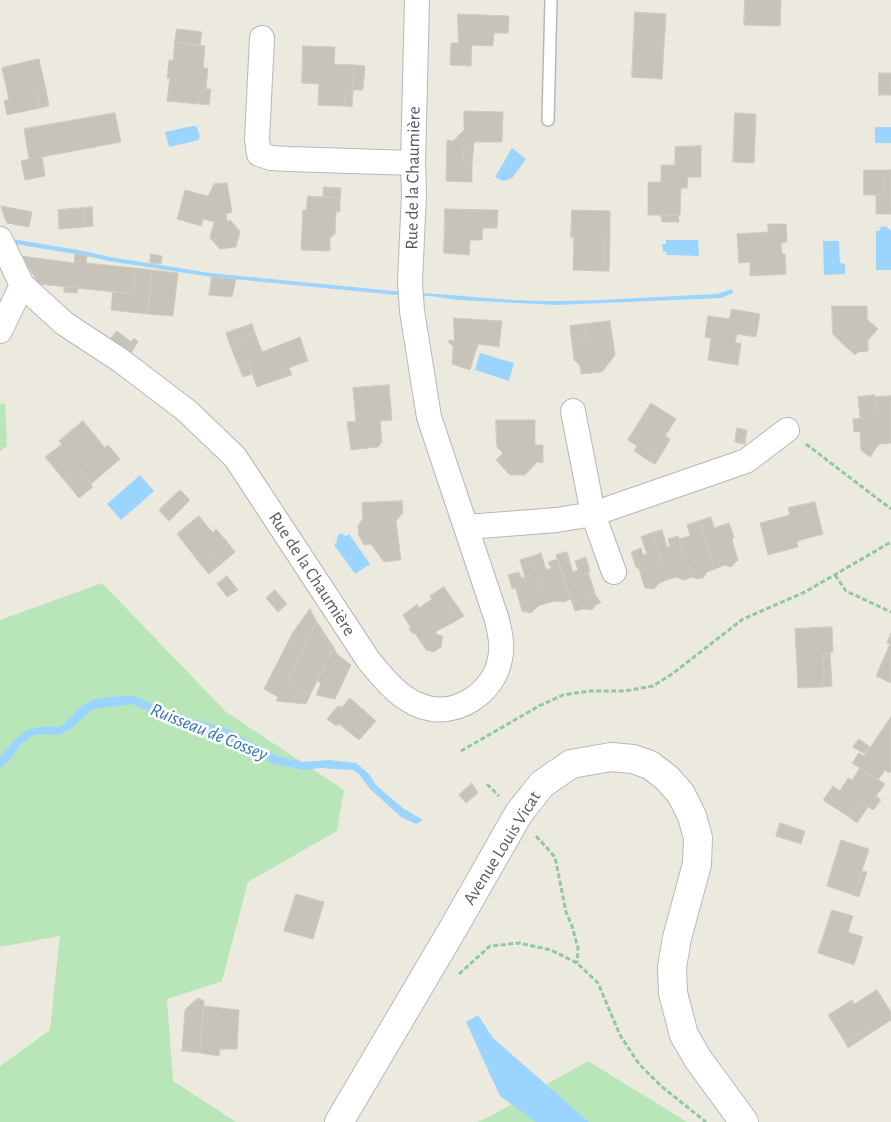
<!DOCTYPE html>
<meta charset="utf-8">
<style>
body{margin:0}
canvas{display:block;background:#ece9de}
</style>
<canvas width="891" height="1122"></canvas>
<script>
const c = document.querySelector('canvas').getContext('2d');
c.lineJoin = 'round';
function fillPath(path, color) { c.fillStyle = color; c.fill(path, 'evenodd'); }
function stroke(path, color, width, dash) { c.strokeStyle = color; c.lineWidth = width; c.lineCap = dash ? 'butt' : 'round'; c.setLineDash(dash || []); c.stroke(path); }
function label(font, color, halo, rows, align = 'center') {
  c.font = font + ' "Alegreya Sans",sans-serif'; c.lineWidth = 5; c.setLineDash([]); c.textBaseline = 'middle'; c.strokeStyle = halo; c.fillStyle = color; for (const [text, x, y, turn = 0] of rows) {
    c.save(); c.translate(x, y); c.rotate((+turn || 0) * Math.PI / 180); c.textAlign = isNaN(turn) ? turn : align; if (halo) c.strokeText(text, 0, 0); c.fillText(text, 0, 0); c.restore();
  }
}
const green = new Path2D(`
 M5 403 7 446 0 451V404Z
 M102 583 226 712 344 790 337 831 248 882 222 981 167 999 173 1081 236 1122H0V1066L50 1030 60 936 0 947V620Z
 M588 1061 687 1122H477L489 1117Z`);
const water = new Path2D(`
 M192 126H196C199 131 200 134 199 140L169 147 165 132Z
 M875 127H891V143H875Z
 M512 148 526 159 512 178 503 181 495 177Z
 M886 226 891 231V270H876V231H879L881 227Z
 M12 239 84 251 110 257 210 273 404 292C453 294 503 301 553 301 607 301 663 296 717 294L732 289 733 293 721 298 556 305 458 300 430 296 396 295 212 277 108 261 87 256 15 244Z
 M666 240H698L699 256 667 255 666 252 663 251 662 244H666Z
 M823 241H839L840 263 845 264V274L824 275Z
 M480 353 514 363 509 381 475 370Z
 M140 475 154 491 121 520 107 504Z
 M339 534H342L346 536 349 534 370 564 355 574 334 545 337 542V537Z
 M134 696 146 702 143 705 155 710 158 706 190 718 230 730 277 756 303 762 329 760 356 763 369 774 376 785 404 809 423 820 416 824 401 817 370 789 359 774 353 770 320 768 304 770 273 764 244 746 216 733 181 725 133 704 93 709 71 729 59 735 42 734 32 736 21 744 8 762 0 768V757C21 732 25 724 59 727 69 721 76 709 86 703 99 696 120 696 134 696Z
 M478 1015 493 1038 589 1122H536L500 1096 466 1022Z`);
const stream = new Path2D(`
 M135 701 164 713`);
const building = new Path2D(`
 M745 0H781L780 26 744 25Z
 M635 12 666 14 662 79 632 77Z
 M458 14 509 16 508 33H494L493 46 472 45 471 66 450 65 451 43H458Z
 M177 29 202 32 200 45 175 42Z
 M175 42 205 46 203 68H208L206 89 200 94 199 104 167 101 170 78H167L169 60H173Z
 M303 46 335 47 334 64 354 65 353 90 346 89 345 106 318 105 319 84 302 83Z
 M39 59 46 90 37 93 40 108 7 115 4 101 9 99 2 68Z
 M354 65 365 66 363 90H353Z
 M879 73H891V95H879Z
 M206 89H211L209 105 199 104 200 94Z
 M346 89 353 90 352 107 345 106Z
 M46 90 49 106 40 108 37 93Z
 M464 111 503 112 502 142H474L463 149V159L472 166V182L446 181 447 140 453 141 464 130Z
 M115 113 121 142 42 157 45 176 25 180 21 161 29 159 24 129Z
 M735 113 756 114 754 163 733 162Z
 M474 142 472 166 463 159V149Z
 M701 146V177H688L687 188H681L680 215H648V182H661V165H675V147Z
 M864 170H884L883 195H864Z
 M884 170H891V214H876V195H883Z
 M227 183 232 212 226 214 227 221 230 220 240 231 236 247 220 249 210 238 214 222 203 219 201 226 177 219 185 190 208 196 214 184Z
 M324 187 341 188 340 198 323 197Z
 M308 196 340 198V212H336L335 234 330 238V251L301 250 303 210H306Z
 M1 206 32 212 29 227 7 223Z
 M92 207 93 226 85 227 83 208Z
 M83 208 85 227 59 229 58 210Z
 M445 209 498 210 497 228H483L482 240H470L469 255 444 253Z
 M572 210 610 211V238H605L603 271 573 270 574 237H571Z
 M661 215H678L679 222H662Z
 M768 224H786L787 242 781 243 782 254H785L786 274 750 276V262L739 263 737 234 768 232Z
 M605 238H610L609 271H603Z
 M75 254 87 256 86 263 135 268 133 294 39 284 21 256 74 263Z
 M151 254 162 256 161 264 150 263Z
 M135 268 152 270 148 314 111 310 113 291 133 294Z
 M152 270 178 273 173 316 148 314Z
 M212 277 236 279 232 297 209 295Z
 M65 286 78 288 77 293 64 292Z
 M832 306H867V319L878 329 868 340V351L858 352 855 355 846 347 851 341 845 335 833 334Z
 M732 309 760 314 756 337 737 334 735 343H741L738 365 708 360 711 338 705 337 708 316 729 319Z
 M454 318 502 321 499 347 478 344 470 370 452 364 453 346 449 343V340L454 341Z
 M610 321 615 355 602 372 581 374 580 365 574 360 572 342 586 340 585 324Z
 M252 324 255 333 229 342 226 333Z
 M585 324 586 340 572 342 570 326Z
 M117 331 131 342 134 338 138 342 129 356 108 342Z
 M255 333 262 352 300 337 308 361 280 371 282 378 257 387 248 362 238 365 229 342Z
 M833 334 845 335 851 341 846 347Z
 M248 362 252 374 243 377 238 365Z
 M289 368 292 375 282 378 280 371Z
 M389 385 392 420 380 421 382 442 378 447 351 450 347 422 356 421 353 388Z
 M874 395 876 412 870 413 866 418H860L858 397Z
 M891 396V443L879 444 870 457 861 450 860 431 854 432 853 419 866 418 870 413 876 412 874 397Z
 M651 403 676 419 665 436 670 439 663 452 657 448 649 461 634 451 637 446 628 440Z
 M496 420H535V445H543V463L537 462 525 475H510L496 460 503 453 497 447Z
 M83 421 105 448 108 445 120 459 91 484 79 469 65 481 45 457 62 444 59 441Z
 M737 428 747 430 745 444 735 442Z
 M657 448 663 452 655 464 649 461Z
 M79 469 93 487 79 498 65 481Z
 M180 490 190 500 169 521 159 510Z
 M402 501 403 513 396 521 401 560 384 562 371 544 364 545 359 536 358 526 363 518 362 503Z
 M815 502 823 534 797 541 798 547 768 555 760 523 790 515 788 508Z
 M199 516 213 533 216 529 229 544 202 566 177 534Z
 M711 517 714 528 729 523 734 537 732 540 738 560 731 567 725 565 715 569 699 521Z
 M699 521 715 569 707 572 703 578 697 579 692 577 679 539 690 536 687 525Z
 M662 530 667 547 670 546 668 539 678 536 692 577 684 580 676 577 667 580 652 533Z
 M652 533 667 580 659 583 654 589 645 588 639 569 636 567 631 552 641 548 643 555 647 554 641 537Z
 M229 544 235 552 209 574 202 566Z
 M567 552 573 572 578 570 575 561 586 557 590 571 588 572 595 593 587 601 582 599 572 602 556 555Z
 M541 553 546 570 551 568 548 562 558 559 571 599 563 602 556 601 547 603 531 557Z
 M531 557 547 603 538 606 531 613 522 611 516 589 512 588 508 575 519 572 521 578 525 577 520 560Z
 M227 576 238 590 227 597 217 584Z
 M444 587 460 610 450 617 454 622 435 632 438 635 443 636 441 647 434 652 426 650 415 633 413 634 409 629 411 628 403 615 417 604 419 608 432 599 430 596Z
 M275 590 287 604 278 612 266 598Z
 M594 593 601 603 597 604 592 610 583 609 575 611 572 602 582 599 587 601Z
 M310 609 317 622 286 684 310 695 306 704 276 701 278 697 264 689 293 632Z
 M460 610 464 616 454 622 450 617Z
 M317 622 334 648 310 695 286 684Z
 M832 627 833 652 823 653 824 687 798 688 795 629Z
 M891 633V683L876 676 890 644 887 643Z
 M334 648 337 654 351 665 335 699 316 695 321 683 317 681Z
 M830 652 832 686 824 687 823 653Z
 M350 698 376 721 359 740 339 724 336 726 327 719 337 707 340 706 342 707Z
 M891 717V771L889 773 885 770 878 780 852 763 859 753 864 756Z
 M859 739 870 747 865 754 853 747Z
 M860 768 885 784 876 796 881 800 873 810 861 802 849 817 823 800 833 786 840 791 848 778 852 780Z
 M472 783 478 793 466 803 459 795Z
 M861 802 868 807 857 823 849 817Z
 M780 823 805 831 801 844 776 836Z
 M841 840 869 849 854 895 827 886Z
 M862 871 867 872 859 897 854 895Z
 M296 894 324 902 313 939 284 931Z
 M832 910 853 916 848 932 863 937 854 965 818 953Z
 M877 990 891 1012V1020L871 1033 868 1027 845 1042 828 1015 852 1000 854 1004Z
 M198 998 204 1001 200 1053 182 1051 185 1010Z
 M204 1006 239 1010 237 1049H220L219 1056 200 1053Z
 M868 1027 871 1033 848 1048 845 1042Z`);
const path = new Path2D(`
 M806 444 891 509
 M835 575 846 591 891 612
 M461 751 539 706 563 695 589 691H625L653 686 672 674 743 619 805 592 891 542
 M487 784 499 796
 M536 836 555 857 566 912 572 926 578 948 577 963
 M459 974 490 946 519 943 551 950 577 963 598 983 620 1035 639 1064 661 1086 706 1122`);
const lane = new Path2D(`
 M548 120 551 0`);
const street = new Path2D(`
 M262 38 257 139 259 154 271 158 289 159 413 163
 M0 239 22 285 65 324 120 360 187 411 235 457 369 661C384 679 399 698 421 706 455 719 494 693 500 659 503 646 500 633 497 620L429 417 412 311 410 282 414 194 413 163 417 0
 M0 331 22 285
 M573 411 593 514 614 572
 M467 527 557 520 593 514 746 461 787 430`);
const secondary = new Path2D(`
 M339 1122 454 927 519 813 542 784 571 764 611 757 633 759 650 765 667 778 681 794 692 816 698 838 697 864 677 938 672 967 673 993 684 1035 698 1059 744 1122`);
const streetNames = [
 ["Rue de la Chaumière",413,178,-89],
 ["Rue de la Chaumière",312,574,57],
 ["Avenue Louis Vicat",502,848,-58]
];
const waterNames = [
 ["Ruisseau de Cossey",209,732,22]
];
fillPath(green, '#b9e6b8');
fillPath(water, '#9bd5ff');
stroke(stream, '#9bd5ff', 8);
fillPath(building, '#c7c3bb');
stroke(building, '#d1cabc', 1);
stroke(lane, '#b5b7bd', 14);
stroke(street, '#b5b7bd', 26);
stroke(secondary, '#b5b9bf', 30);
stroke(path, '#91c8a0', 3, [5, 2.5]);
stroke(lane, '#fff', 11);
stroke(street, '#fff', 24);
stroke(secondary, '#fff', 28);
label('18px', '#585c61', '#fff', streetNames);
label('italic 19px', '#3375b7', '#fff', waterNames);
</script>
